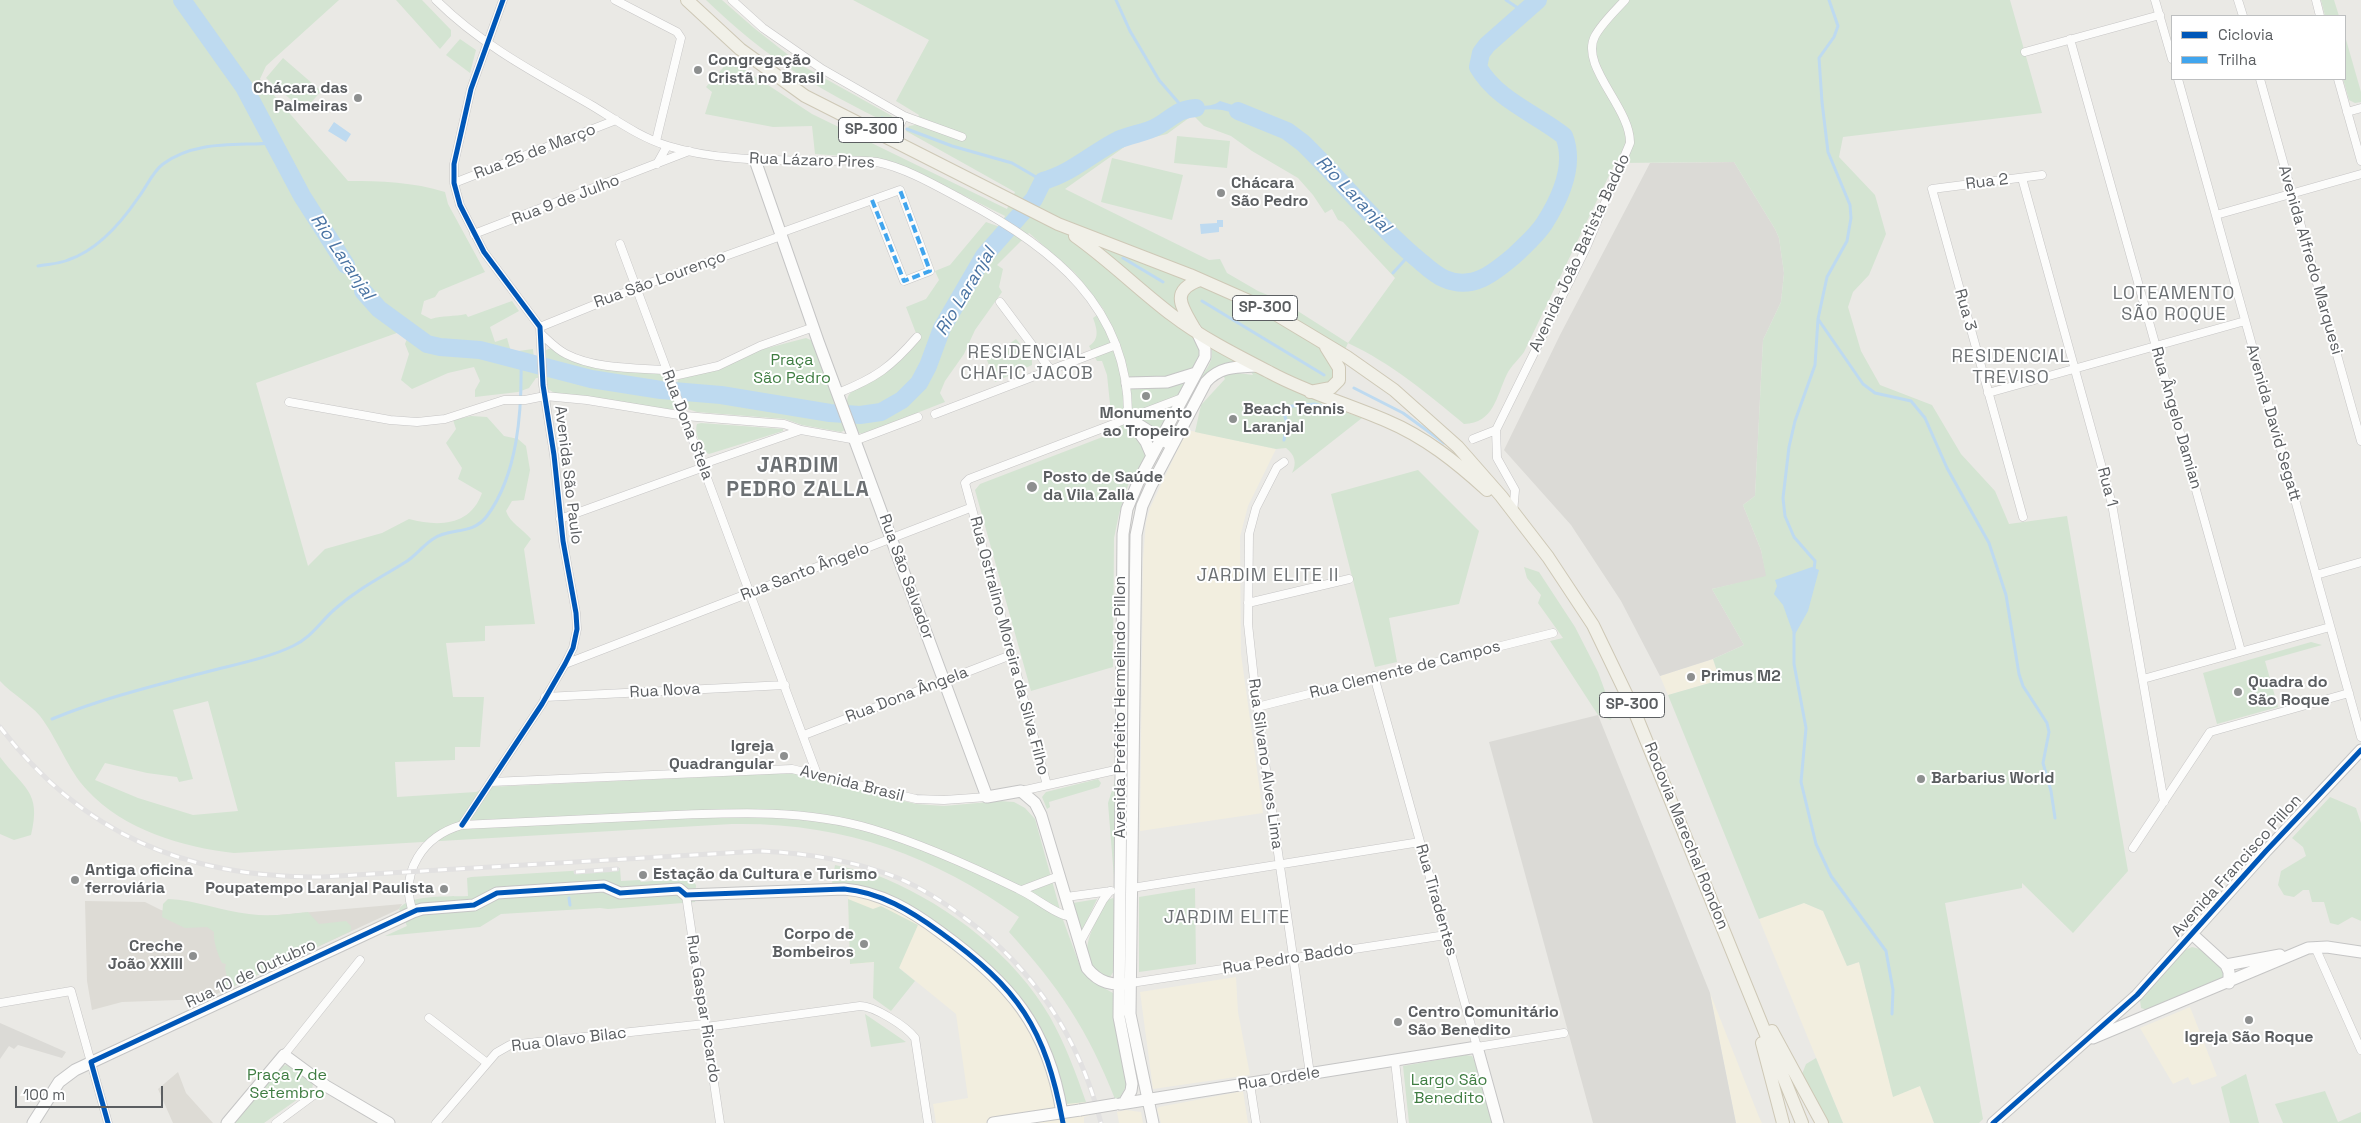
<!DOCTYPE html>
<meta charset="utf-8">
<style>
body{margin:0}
#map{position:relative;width:2361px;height:1123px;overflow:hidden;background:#eae9e5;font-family:"Space Grotesk",sans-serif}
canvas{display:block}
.legend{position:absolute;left:2171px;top:15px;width:175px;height:65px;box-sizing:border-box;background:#fff;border:1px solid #bdbfc0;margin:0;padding:6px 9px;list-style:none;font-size:15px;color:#5b5e61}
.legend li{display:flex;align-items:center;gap:10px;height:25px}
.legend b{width:25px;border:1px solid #bdbfc0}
.scale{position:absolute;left:15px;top:1086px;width:148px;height:22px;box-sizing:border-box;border:2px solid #5b5e61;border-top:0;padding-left:6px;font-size:15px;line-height:18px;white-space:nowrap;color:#5b5e61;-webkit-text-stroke:4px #fff;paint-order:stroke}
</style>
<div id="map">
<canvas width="2361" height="1123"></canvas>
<ul class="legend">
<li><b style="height:6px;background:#0057b8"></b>Ciclovia</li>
<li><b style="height:6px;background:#40a5ee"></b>Trilha</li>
</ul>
<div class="scale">100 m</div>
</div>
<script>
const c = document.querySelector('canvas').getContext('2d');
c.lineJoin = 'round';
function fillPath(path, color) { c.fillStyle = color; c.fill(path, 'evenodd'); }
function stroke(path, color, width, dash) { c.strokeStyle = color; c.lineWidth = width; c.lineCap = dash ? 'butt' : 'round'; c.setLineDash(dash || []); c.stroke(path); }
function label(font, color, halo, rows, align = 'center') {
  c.font = font + ' "Space Grotesk",sans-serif'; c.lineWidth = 4; c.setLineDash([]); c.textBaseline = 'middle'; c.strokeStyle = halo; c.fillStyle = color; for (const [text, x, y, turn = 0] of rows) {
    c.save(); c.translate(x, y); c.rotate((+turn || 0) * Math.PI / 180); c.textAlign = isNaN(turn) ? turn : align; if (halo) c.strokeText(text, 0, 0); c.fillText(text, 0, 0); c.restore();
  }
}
const commercial = new Path2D(`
 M1187 430 1276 449 1248 506 1240 537 1241 654 1263 813 1140 831 1143 559 1146 522 1150 508Z
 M1713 659 1720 680 1668 695 1660 676Z
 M848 884 862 887 964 943 998 972 1019 995 1032 1016 1056 1066 1067 1103 1086 1102 1089 1116 1084 1117V1123H936L933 1104 968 1098 956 1014 891 961 850 964Z
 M1804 903 1823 911 1847 966 1859 962 1893 1096 1920 1086 1934 1123H1843L1759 919Z
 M1236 977 1238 1012 1250 1075 1153 1089 1140 992Z
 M1710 993 1759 1117 1762 1123H1736Z
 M2190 1007 2217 1076 2192 1085 2188 1077 2173 1084 2140 1028Z
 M1243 1091 1248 1123H1161L1157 1109 1159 1107Z
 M1126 1110 1141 1112 1143 1123H1119L1117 1112Z`);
const industrial = new Path2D(`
 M1734 162 1775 229 1779 238 1784 273 1781 302 1763 340 1755 496 1743 505 1761 550 1767 577 1712 589 1744 645 1713 659 1660 676 1621 601 1571 525 1504 450 1560 335 1650 163Z
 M1598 715 1710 993 1736 1123H1593L1489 742Z
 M0 1023 66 1052 62 1058 18 1045 14 1049 9 1046 0 1059Z`);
const education = new Path2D(`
 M85 901 145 902 161 910 210 921 402 904 399 909 206 999 122 1002 92 1010 87 981Z
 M178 1072 186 1093 213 1123H173L158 1089Z`);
const green = new Path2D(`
 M0 0H339L266 66 260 79 348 181C380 181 414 182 445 192L448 204 485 272 439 291 435 297 424 301 421 314 431 319C443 315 454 317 466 314L468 317 512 301 519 311 490 327 495 342 507 338 511 352 533 349 534 360H544V351L551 348 562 356 660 373 667 383 676 384 679 379 716 370 760 350 806 338 813 341 847 404C847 398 848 394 853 391 884 376 896 366 919 341L906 307 926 299 939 280 935 271 950 265 986 222 1000 227 1005 216 921 174 870 158 815 154 812 126 773 127 705 114 712 92 706 87 730 60 812 114 1007 209 1015 192 906 131 909 126 915 125 919 115 896 101 929 40 853 0H2010L2042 113 1843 137 1839 157 1875 195 1886 234 1869 275 1853 292 1848 307 1861 351 1880 385 1932 405 1961 454 1995 491 2009 524 2067 516 2128 871 2073 933 2022 883V888L1945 903 1983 1119 1979 1123H1934L1920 1086 1893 1097 1859 962 1847 966 1823 911 1804 903 1759 919 1668 695 1720 680 1713 659 1744 645 1712 589 1766 576 1761 550 1743 505 1755 496 1763 340 1781 302 1784 273 1779 238 1775 229 1734 162 1615 163 1524 352C1519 359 1511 366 1507 374 1496 397 1494 423 1464 424 1428 394 1391 363 1348 343L1321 404 1362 418 1292 473C1297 463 1295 455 1286 448L1276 449 1195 432 1201 405 1225 379 1223 375 1238 373 1253 375 1245 362 1207 340 1132 483 1129 482 1119 514 1114 538 1113 667 1031 691 975 490 980 484 1113 433 1107 375 1102 361H1097L1089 346C1100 339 1097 329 1093 318L1104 310 1075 273 1029 233 997 265 1003 269 999 287 1002 292 975 330 964 354 945 381 940 393 945 402 863 434 859 433 855 425 841 432 802 425 785 419 697 412 688 409 684 404 670 410 556 394 548 389 546 377 536 378 529 388 518 392 475 397V390L480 381 474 367 448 373 412 389 401 380 409 354 405 344 411 328 256 383 308 566 325 549 382 533 409 519C439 527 470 526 482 493L458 479 462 468 446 443 456 429 453 420 471 416 487 417 504 436 518 439 526 446 530 470 524 500 512 501 506 511C510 523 522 528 531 539L524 549 535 624 485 626V641L446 643 453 697H484L480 747H455V760L395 762 397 797 476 792 488 787 792 773 916 804 944 806 1000 801 1014 802 1025 808 1035 819 1062 917 1080 966 1093 982 1113 993 1115 1025 1127 1084 1120 1098 1115 1099C1088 1030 1059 987 1009 932L1019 917C932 854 840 822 732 824L234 853C182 847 124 830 87 790 68 770 57 738 40 716 29 703 12 694 0 681ZM1193 115 1204 126 1231 136 1252 151 1298 178 1313 195 1325 213 1332 209 1338 220 1343 222 1395 278 1348 343 1282 301 1258 291 1227 273 1220 259 1209 260 1065 189 1130 143 1167 134ZM208 701 238 811 193 815 138 798 95 780 105 763 147 773 177 777 179 782 193 779 173 710Z
 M396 0H422L451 30V36L440 49Z
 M706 0H722L754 28 801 65 892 116 894 121 892 125C817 89 766 58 706 0Z
 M2321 0H2334L2339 16H2325Z
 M2345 36 2361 92V102L2355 103 2349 100 2343 79H2345Z
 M460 39 476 50 470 73 446 55Z
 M283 58 321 91 304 111 266 78Z
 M1177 136 1230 141 1227 168 1174 163Z
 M1112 158 1183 175 1172 220 1101 202Z
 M1016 339 1032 359V365L995 382 987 360Z
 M1211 347 1244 364 1230 363 1216 367 1195 387C1201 374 1216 363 1211 347Z
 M701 423 783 429V431L709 454C701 451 694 432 697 424Z
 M1418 470 1479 531 1459 604 1389 618 1397 662 1375 667 1331 494Z
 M1524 567 1539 572 1575 627 1598 672 1613 713 1611 720 1598 715 1550 641 1563 638 1538 603 1541 595 1527 578Z
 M2311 642 2322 645 2265 661 2278 707 2217 724 2203 673Z
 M0 757C23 788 42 791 31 835L14 840 0 834Z
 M1098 779 1101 783 1099 787 1049 802 1050 807 1047 809 1042 797 1046 792Z
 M1115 781V876L1114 878 1108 803Z
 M2330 797 2356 808 2361 823V921L2352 917 2338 925 2330 923 2324 902H2312L2309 890H2303L2294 897 2284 895 2278 885 2281 871 2306 856 2303 847 2292 838Z
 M835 865C852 869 870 872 886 879 951 907 1015 956 1050 1017 1065 1044 1076 1073 1086 1102L1067 1104 1058 1074 1032 1016 1019 995 998 972 964 943 862 887 832 883Z
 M620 868 621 881 640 880 641 882 652 881V879L690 878 696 885 695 902 608 909 600 908 501 914 480 927 385 936 407 926 399 909C408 894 451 897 468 896L467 878 471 877Z
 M1195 888 1196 964 1139 972V897Z
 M1113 898 1115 901 1114 971 1110 977C1067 968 1095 922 1107 900Z
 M168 899C196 900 221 911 249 914 269 917 289 914 308 912L319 924 346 921 351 926V931L230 988 224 983 227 978 225 968 226 964 222 963C218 955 213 941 214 932L207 927 185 928 162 917 163 904Z
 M848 899 873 909 881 906 918 925 899 968 915 981 891 1011 873 998 874 962 850 964Z
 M1097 899 1083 929H1081L1073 903Z
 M2192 947 2200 949 2223 969 2224 978 2147 1010 2141 1008 2140 1000 2185 950Z
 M865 1014 906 1042 871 1047Z
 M1466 1055 1472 1056 1475 1062 1492 1123H1409L1403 1066Z
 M1816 1058 1843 1123H1827L1802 1074 1806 1064Z
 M287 1065 313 1084 312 1089 264 1123H233L281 1066Z
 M2246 1074 2259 1123H2230L2221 1087Z
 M2325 1091 2338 1122 2361 1112V1123H2283L2275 1104Z`);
const water = new Path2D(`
 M1220 101 1239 107 1260 119C1247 121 1235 112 1222 110 1206 108 1190 111 1174 115L1178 108C1191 103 1209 110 1220 101Z
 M334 122 351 134 346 142 328 131Z
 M1137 128 1145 136 1119 144 1080 165 1093 153Z
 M1217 220H1223V227H1219V232L1201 234 1200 224 1217 223Z
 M334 245 363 285 382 307 375 311 358 294Z
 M1812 567 1819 570 1808 611 1794 636 1783 605 1774 594 1777 586 1775 580Z`);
const stream = new Path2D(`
 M1116 0 1130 31 1159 80 1184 109
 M1506 0 1524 12
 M882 118 892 122
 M907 129 952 146 1012 163 1043 181
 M1123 258 1163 282
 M38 266C48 264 59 264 68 260 98 250 121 223 138 198 146 188 153 171 163 164 195 140 236 146 273 143
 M1393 273 1411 253
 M1202 301 1324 375
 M1818 319 1863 384 1875 393 1911 401 1925 418 1947 468 1989 543 2006 595 2019 674 2023 686 2047 723 2049 732 2043 763 2051 791 2055 818
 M1354 388 1403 413 1444 443
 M1284 440 1287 423 1282 407 1314 404 1326 407
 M1814 570 1815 561 1794 537 1785 516 1783 498 1789 447 1795 421 1815 365 1818 319 1827 277 1847 241 1851 218 1850 205 1828 152 1822 102 1819 58 1834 37 1838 26 1829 0
 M1794 633V664L1806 728 1801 782 1816 844 1831 876 1886 951 1893 990 1892 1014
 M52 719C103 698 157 685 210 671 237 664 268 658 293 646 312 637 320 622 335 609 356 590 380 578 404 563 415 557 422 546 433 539 449 527 472 536 487 516 518 474 522 411 521 360
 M569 898 570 905`);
const river = new Path2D(`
 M182 0 244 87 302 196 346 265
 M1238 111 1287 131 1303 143C1341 180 1374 222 1414 256 1424 264 1433 274 1445 279 1473 291 1495 272 1515 255 1525 245 1536 236 1544 224 1560 199 1576 166 1564 136 1535 113 1497 100 1478 67L1481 53 1487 45 1538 0
 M363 291 379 309 427 344 440 347 480 350 591 379 661 390 721 395 830 413 860 415 881 412 902 400 919 383 928 366 942 328 984 256 1034 199 1043 181C1072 173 1092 153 1118 140 1131 134 1146 133 1158 126 1173 117 1178 109 1196 108`);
const street = new Path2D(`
 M436 0C481 45 537 74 591 105 616 120 641 138 668 146 717 161 770 160 820 161 839 161 859 159 877 162 906 168 935 185 961 199 1051 246 1130 307 1128 418
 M615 0 677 32 681 38 656 141
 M732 0 763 28 822 69 904 116 962 137
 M2155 0 2172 59
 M2238 0 2243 16
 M2316 0 2320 16
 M2070 39 2241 651
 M2025 52 2160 15
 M2178 79 2361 737
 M2260 79 2361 441
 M2338 79 2361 161
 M2347 112 2361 108
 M893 141 904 116
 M657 164 667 146
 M2022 178 2112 504 2164 802
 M454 183 616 120
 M2216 215 2361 174
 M780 233 900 190 930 271 904 281 872 200
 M474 234 689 151
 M620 244 817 774
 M1000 302 1050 369
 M540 327 636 288 781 236
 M541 334C549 341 556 349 566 354 595 369 634 368 666 370
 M669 377 718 366 760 346 814 327
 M838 393C876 378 891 367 917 337
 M1988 393 2245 321
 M289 402 390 420 417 422 445 419 504 400H525L545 396 587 400 685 416 784 424 801 430 857 440 918 417
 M935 414 1116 345
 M1473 439 1496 430
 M1284 462 1277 467 1256 508 1249 534 1248 624 1257 707 1310 1074
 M703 464 801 430
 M1513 513 1515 490 1497 458 1496 430 1586 248 1630 143C1631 108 1579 66 1595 36 1602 23 1615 11 1625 0
 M2023 517 1932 189 2042 175
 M560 519 704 467
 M2316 575 2361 562
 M1248 603 1349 579
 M565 664 970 508
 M1374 676 1477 1047 1564 1033
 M2143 679 2330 627
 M545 697 785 685
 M1257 707 1553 633
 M804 735 1011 655
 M491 782 792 769 916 799 944 800 987 797
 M1047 785 965 483 969 479 1182 398
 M1021 791 1120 769
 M462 825 542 704 565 664 573 648 577 629 576 613 563 541 554 455 543 385 540 327 484 252 460 205 454 183V164L471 89 503 0
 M2133 848 2210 732 2349 693
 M1132 888 1420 842
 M1022 890 1059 876
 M686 895 720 1123
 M1066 897 1111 891
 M413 912C399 872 423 836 462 825 526 822 590 819 654 816 728 813 801 808 872 829 922 844 971 866 1018 889 1036 897 1052 913 1071 917
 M1079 944 1103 900 1110 891
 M2315 947 2361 1050
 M1131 983 1446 935
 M0 1003 71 991 108 1123
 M429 1018 487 1063
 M706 1027 860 1006C874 1006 906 1026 915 1038L928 1123
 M284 1055 360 960
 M1395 1061 1402 1123
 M1250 1084 1256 1123
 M276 1123 326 1086
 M436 1123 496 1053 510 1045 705 1024`);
const secondary = new Path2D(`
 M755 160 818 341 987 797 1021 791 1035 803 1041 815 1087 968C1099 983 1112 986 1131 983
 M1127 383 1167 382 1196 373
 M1128 418 1166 442
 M1132 423 1146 442 1152 456
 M2192 934 2226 965 2229 972V983
 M2226 965 2280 955
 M2093 1038 2308 948 2327 947 2361 952
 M1124 1103 1131 1091 1132 1084 1119 1017 1123 534 1127 509 1139 480 1205 357V349L1196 330
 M1120 1104 1477 1047 1498 1123
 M33 1123 59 1082 75 1070 413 912 422 909 474 905 497 893 604 886 620 893 679 889 686 895 844 889C881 892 912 911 940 932 1009 982 1048 1026 1062 1113
 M227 1123 284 1055 326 1086 389 1123
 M993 1123 1080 1110
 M1153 1123 1130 1014 1136 535 1142 506 1151 486 1206 382C1220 366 1237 367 1257 366
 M1993 1123 2137 995 2266 851 2361 750`);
const primary = new Path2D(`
 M687 0 740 49 805 96 1058 224 1190 275 1267 309 1347 357 1394 390 1458 447 1501 496 1548 557 1593 625 1633 708 1802 1123
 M1075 236C1109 260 1139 290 1172 315 1202 338 1238 356 1271 373 1308 393 1348 404 1387 421 1425 437 1456 462 1487 490
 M1194 328C1182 307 1169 291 1200 280
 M1310 392 1331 388 1339 380V368L1326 347
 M1772 1031 1822 1123
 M1762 1043 1783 1123`);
const rail = new Path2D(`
 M0 727C83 835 187 878 321 877L761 851C807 853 855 861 898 878 922 888 945 903 966 919 1035 970 1080 1040 1101 1123
 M576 872 617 869`);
const secondaryBridge = new Path2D(`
 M1080 1110 1116 1104`);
const quiet = new Path2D(`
 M872 200 904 281 930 271 900 190`);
const cycleway = new Path2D(`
 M462 825 542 704 565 664 573 648 577 629 576 613 563 541 554 455 543 385 540 327 484 252 460 205 454 183V164L471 89 503 0
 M108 1123 91 1062 417 910 474 905 497 893 604 886 620 893 679 889 686 895 844 889C880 892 911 911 940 932 1019 989 1045 1027 1063 1123
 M1993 1123 2137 995 2266 851 2361 750`);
const markers = [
 [698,70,5,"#8d8f8f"],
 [358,98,5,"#8d8f8f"],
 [1221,193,5,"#8d8f8f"],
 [1146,396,5,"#8d8f8f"],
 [1233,419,5,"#8d8f8f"],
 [1032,487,6,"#8d8f8f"],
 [1691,677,5,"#8d8f8f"],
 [2238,692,5,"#8d8f8f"],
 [784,756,5,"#8d8f8f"],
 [1921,779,5,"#8d8f8f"],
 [643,875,5,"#8d8f8f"],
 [75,880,5,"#8d8f8f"],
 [444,889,5,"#8d8f8f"],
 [864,944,5,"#8d8f8f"],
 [193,956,5,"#8d8f8f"],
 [2249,1020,5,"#8d8f8f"],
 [1398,1022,5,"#8d8f8f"]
];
const shields = [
 [871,130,65],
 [1265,308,65],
 [1632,705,65]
];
const shieldNames = [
 ["SP-300",871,130],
 ["SP-300",1265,308],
 ["SP-300",1632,705]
];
const poiNames = [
 ["Congregação",708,61],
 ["Cristã no Brasil",708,79],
 ["Chácara das",348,89,"right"],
 ["Palmeiras",348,107,"right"],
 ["Chácara",1231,184],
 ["São Pedro",1231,202],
 ["Beach Tennis",1243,410],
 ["Laranjal",1243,428],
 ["Monumento",1146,414,"center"],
 ["ao Tropeiro",1146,432,"center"],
 ["Posto de Saúde",1043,478],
 ["da Vila Zalla",1043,496],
 ["Primus M2",1701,677],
 ["Quadra do",2248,683],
 ["São Roque",2248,701],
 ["Igreja",774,747,"right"],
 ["Quadrangular",774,765,"right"],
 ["Barbarius World",1931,779],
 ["Antiga oficina",85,871],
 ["ferroviária",85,889],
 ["Estação da Cultura e Turismo",653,875],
 ["Poupatempo Laranjal Paulista",434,889,"right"],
 ["Corpo de",854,935,"right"],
 ["Bombeiros",854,953,"right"],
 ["Creche",183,947,"right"],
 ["João XXIII",183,965,"right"],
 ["Centro Comunitário",1408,1013],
 ["São Benedito",1408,1031],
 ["Igreja São Roque",2249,1038,"center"]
];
const streetNames = [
 ["Rua 25 de Março",535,152,-21],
 ["Rua Lázaro Pires",812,161,2],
 ["Rua 2",1987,182,-7],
 ["Rua 9 de Julho",566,200,-21],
 ["Avenida João Batista Baddo",1580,253,-65],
 ["Avenida Alfredo Marquesi",2310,260,74],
 ["Rua São Lourenço",660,280,-20],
 ["Rua 3",1965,310,74],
 ["Rua Ângelo Damian",2176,418,74],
 ["Avenida David Segatt",2273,423,74],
 ["Rua Dona Stela",687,425,69],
 ["Avenida São Paulo",568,475,83],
 ["Rua 1",2107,487,75],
 ["Rua Santo Ângelo",805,572,-21],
 ["Rua São Salvador",906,577,70],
 ["Rua Ostralino Moreira da Silva Filho",1009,646,75],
 ["Rua Clemente de Campos",1405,670,-14],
 ["Rua Nova",665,691,-3],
 ["Rua Dona Ângela",907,695,-21],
 ["Avenida Prefeito Hermelindo Pillon",1121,707,-90],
 ["Rua Silvano Alves Lima",1265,764,82],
 ["Avenida Brasil",852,784,14],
 ["Rodovia Marechal Rondon",1686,836,68],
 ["Avenida Francisco Pillon",2237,866,-48],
 ["Rua Tiradentes",1436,900,74],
 ["Rua Pedro Baddo",1288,959,-9],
 ["Rua 10 de Outubro",251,974,-25],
 ["Rua Gaspar Ricardo",703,1009,81],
 ["Rua Olavo Bilac",569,1040,-7],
 ["Rua Ordele",1279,1079,-9]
];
const parkNames = [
 ["Praça",792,361],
 ["São Pedro",792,379],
 ["Praça 7 de",287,1076],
 ["Setembro",287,1094],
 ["Largo São",1449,1081],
 ["Benedito",1449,1099]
];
const waterNames = [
 ["Rio Laranjal",1353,195,46],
 ["Rio Laranjal",342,257,56],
 ["Rio Laranjal",966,292,-59]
];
const neighbourhoodNames = [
 ["LOTEAMENTO",2174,294],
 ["SÃO ROQUE",2174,315],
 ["RESIDENCIAL",1027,353],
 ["CHAFIC JACOB",1027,374],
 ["RESIDENCIAL",2011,357],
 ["TREVISO",2011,378],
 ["JARDIM ELITE II",1268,576],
 ["JARDIM ELITE",1227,918]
];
const districtNames = [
 ["JARDIM",798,466],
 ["PEDRO ZALLA",798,490]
];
fillPath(commercial, '#f2eedf');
fillPath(industrial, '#dbdad6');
fillPath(education, '#dddbd5');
fillPath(green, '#d4e4d2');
fillPath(water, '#bedaf0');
stroke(stream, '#bedaf0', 3);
stroke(river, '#bedaf0', 18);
stroke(street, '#c6c5c5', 9);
stroke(secondary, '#c5c5c5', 13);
stroke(primary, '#cec8b6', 14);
stroke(street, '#fcfcfb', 8);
stroke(secondary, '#fcfcfb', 11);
stroke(primary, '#f1f0e8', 12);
stroke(rail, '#e2e1e1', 5);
stroke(rail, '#fff', 3, [9]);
stroke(secondaryBridge, '#c5c5c5', 13, []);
stroke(secondaryBridge, '#fcfcfb', 11);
stroke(quiet, '#40a5ee', 4, [8, 4]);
stroke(cycleway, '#0057b8', 5);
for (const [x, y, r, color] of markers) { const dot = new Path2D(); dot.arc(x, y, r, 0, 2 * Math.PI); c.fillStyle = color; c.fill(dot); stroke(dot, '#fff', 2); }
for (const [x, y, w] of shields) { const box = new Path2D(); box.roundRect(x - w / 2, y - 12.5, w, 25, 4); c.fillStyle = '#fff'; c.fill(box); stroke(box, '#5b5e61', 1); }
label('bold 15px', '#5b5e61', null, shieldNames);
label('bold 16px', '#5b5e61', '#fff', poiNames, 'left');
label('16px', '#5b5e61', '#fff', streetNames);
label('16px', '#3f7d42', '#fff', parkNames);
label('italic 18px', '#4b74a3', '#fff', waterNames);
c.letterSpacing = '1px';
label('18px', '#6c7073', '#fff', neighbourhoodNames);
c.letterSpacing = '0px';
c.letterSpacing = '1px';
label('bold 21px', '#6c7073', '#fff', districtNames);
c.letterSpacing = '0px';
</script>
